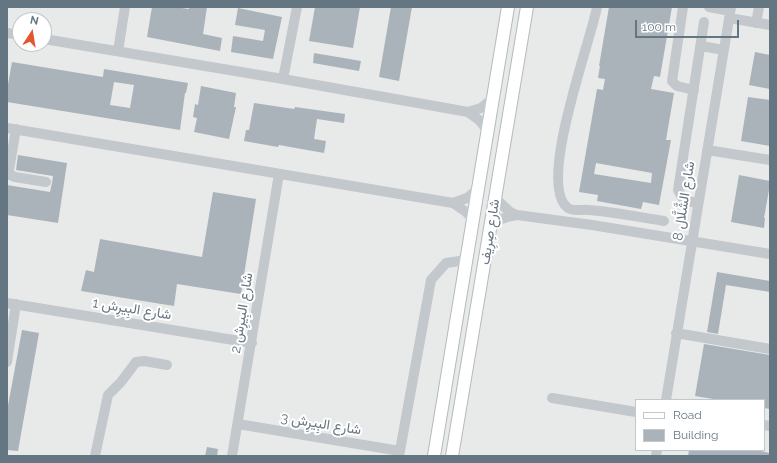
<!DOCTYPE html>
<meta charset="utf-8">
<style>
body{margin:0}
#map{position:relative;width:777px;height:463px;overflow:hidden;background:#fafaf8;font-family:Raleway,sans-serif}
canvas{display:block}
.frame{position:absolute;inset:0;border:8px solid #657683;pointer-events:none}
.legend{position:absolute;left:635px;top:399px;width:130px;height:52px;box-sizing:border-box;background:#fff;border:1px solid #c1c8cd;margin:0;padding:5px 7px;list-style:none;font-size:12px;color:#657683}
.legend li{display:flex;align-items:center;gap:8px;height:20px}
.legend b{width:20px;border:1px solid #c1c8cd}
.north{position:absolute;left:12px;top:12px;width:40px;height:40px;box-sizing:border-box;background:#fff;border:1px solid #c1c8cd;border-radius:50%;rotate:12deg;font-size:11px;font-weight:700;line-height:16px;text-align:center;color:#657683}
.north::after{content:'';display:block;margin:auto;width:14px;height:18px;background:#e4572e;clip-path:polygon(50% 0,100% 100%,50% 72%,0 100%)}
.scale{position:absolute;left:635px;top:20px;width:104px;height:18px;box-sizing:border-box;border:2px solid #657683;border-top:0;padding-left:5px;font-size:12px;line-height:14px;white-space:nowrap;color:#657683;-webkit-text-stroke:3px #fff;paint-order:stroke}
</style>
<div id="map">
<canvas width="777" height="463"></canvas>
<div class="frame"></div>
<ul class="legend">
<li><b style="height:5px;background:#fff"></b>Road</li>
<li><b style="height:11px;background:#aab3b9"></b>Building</li>
</ul>
<div class="north">N</div>
<div class="scale">100 m</div>
</div>
<script>
const c = document.querySelector('canvas').getContext('2d');
c.lineJoin = 'round';
function fillPath(path, color) { c.fillStyle = color; c.fill(path, 'evenodd'); }
function stroke(path, color, width, dash) { c.strokeStyle = color; c.lineWidth = width; c.lineCap = dash ? 'butt' : 'round'; c.setLineDash(dash || []); c.stroke(path); }
function label(font, color, halo, rows, align = 'center') {
  c.font = font + ' Raleway,Vazirmatn,sans-serif'; c.lineWidth = 4; c.setLineDash([]); c.textBaseline = 'middle'; c.strokeStyle = halo; c.fillStyle = color; for (const [text, x, y, turn = 0] of rows) {
    c.save(); c.translate(x, y); c.rotate((+turn || 0) * Math.PI / 180); c.textAlign = isNaN(turn) ? turn : align; if (halo) c.strokeText(text, 0, 0); c.fillText(text, 0, 0); c.restore();
  }
}
const built = new Path2D(`
 M7 7H770V456H7ZM20 20H44V44H20ZM636 400H764V450H636Z`);
const building = new Path2D(`
 M152 7H175L189 9V7H207L203 34 222 38 220 51 147 37Z
 M315 7H360L353 48 309 41Z
 M391 7H412L399 81 379 77Z
 M609 7H672L660 77 654 76 651 89 674 93 666 140H671L659 205 643 202 641 209 597 201 598 195 579 192 597 89 603 90 605 79 598 78 600 66H599ZM596 163 652 173 651 183 594 174Z
 M238 8 282 17 273 59 231 52 233 36 263 41 265 30 235 25Z
 M755 52 770 55V89L749 85Z
 M314 53 361 61 359 71 313 63Z
 M12 62 103 77 104 69 188 83 186 93H185L180 130 7 102V90ZM114 82 134 85 130 108 110 105Z
 M201 86 236 93 234 107H236L229 139 194 132 197 118 193 117 195 104 198 105Z
 M748 97 770 100V146L741 141Z
 M254 103 294 109 295 107 345 114 344 123 317 119 314 139 326 141 324 153 279 145 278 147 244 141 246 130H249Z
 M18 155 67 163 58 223 7 215V185L50 192 52 183 53 176 16 170Z
 M739 175 770 181V190H769L764 218H765L764 228 731 222Z
 M213 192 256 199 241 294 177 284 174 306 81 291 86 270 94 272 100 239 202 257Z
 M717 272 770 281V292L726 285 718 334 707 332Z
 M22 330 39 333 18 451 7 450V411Z
 M704 344 770 355V409L764 408V400H719L695 396Z
 M207 447 218 449 217 456H205Z
 M689 450H756L770 453V456H688Z`);
const minor = new Path2D(`
 M597 7C591 41 536 186 568 208 574 212 582 209 589 210 614 212 639 217 664 221
 M683 7 672 81 677 86 694 90
 M709 7 730 11
 M729 18 770 25
 M756 23 759 7
 M7 33 20 35
 M44 39 283 79 468 112 479 120 487 130
 M701 46 724 50
 M118 51 125 7
 M283 79 297 7
 M468 112 481 108 492 99
 M7 128 453 203 466 212 473 219
 M16 129 9 170 10 175 15 177 46 182
 M707 150 770 160
 M495 198 510 212 517 215 592 225 770 254
 M453 203 467 198 478 189
 M698 204 683 199 678 190 704 22
 M490 228C496 219 507 217 517 215
 M7 303 252 343
 M676 333 770 349
 M7 362 16 304
 M552 398 636 412
 M666 400 731 7
 M238 424 400 451
 M764 425 770 426
 M95 456 108 395 121 382 136 362 144 361 167 365
 M232 456 279 174
 M399 456 431 280 446 263 467 260
 M656 456 657 450`);
const major = new Path2D(`
 M434 456 508 7
 M452 456 527 7`);
const streetNames = [
 ["شارع الشَّلَّال 8",684,201,-81],
 ["شارع صِرِيف",490,232,-81],
 ["شارع البِيرِش 1",132,309,9],
 ["شارع البِيرِش 2",242,313,-81],
 ["شارع البِيرِش 3",321,424,9]
];
fillPath(built, '#e8e9e9');
fillPath(building, '#aab3b9');
stroke(major, '#b5babe', 14);
stroke(minor, '#c3c8cc', 10);
stroke(major, '#fff', 12);
label('14px', '#657683', '#fff', streetNames);
</script>
